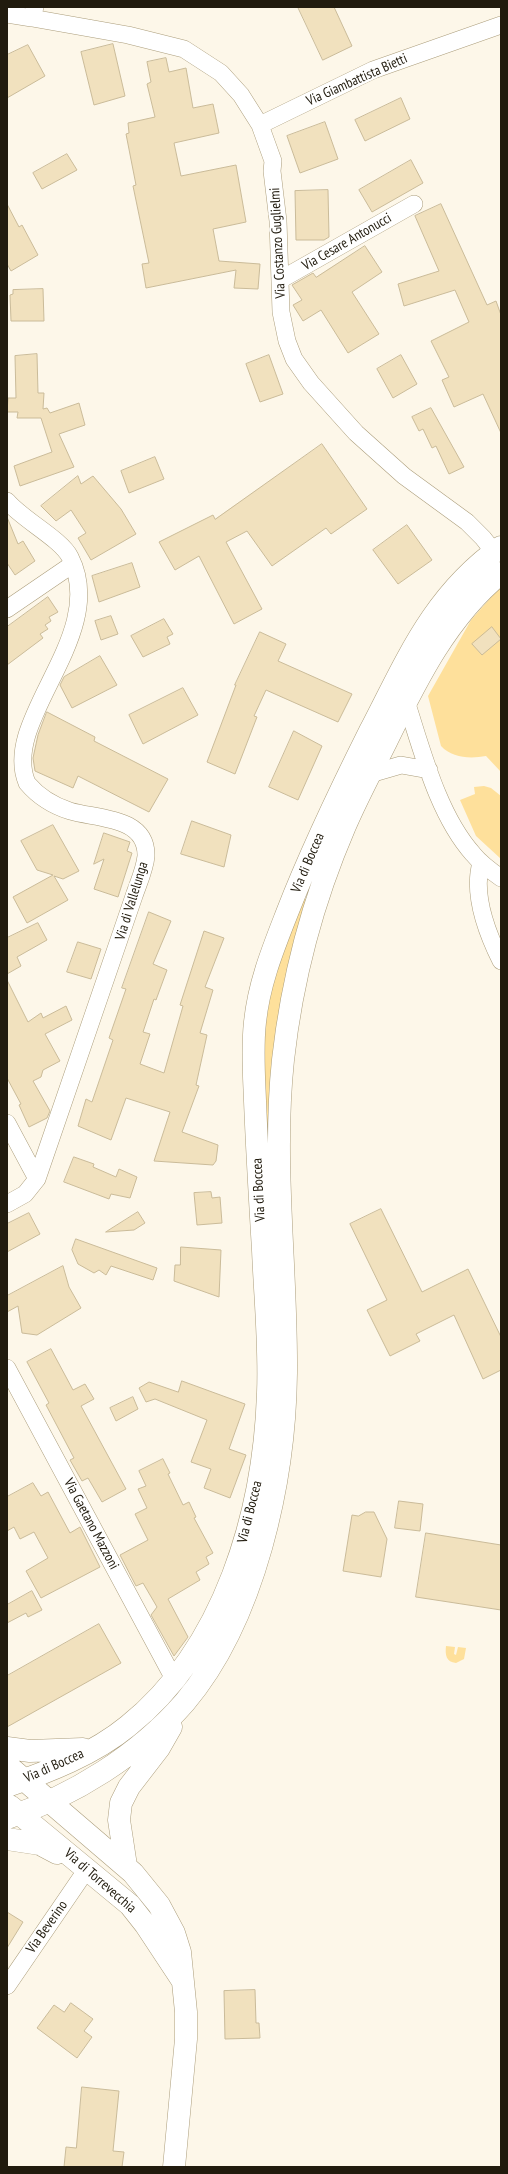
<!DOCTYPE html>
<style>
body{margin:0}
#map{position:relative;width:508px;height:2174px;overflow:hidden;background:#fdf7e9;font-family:"PT Sans Narrow",sans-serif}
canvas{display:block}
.frame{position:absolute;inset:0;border:8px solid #211b0e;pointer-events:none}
</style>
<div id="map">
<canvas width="508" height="2174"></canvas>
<div class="frame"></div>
</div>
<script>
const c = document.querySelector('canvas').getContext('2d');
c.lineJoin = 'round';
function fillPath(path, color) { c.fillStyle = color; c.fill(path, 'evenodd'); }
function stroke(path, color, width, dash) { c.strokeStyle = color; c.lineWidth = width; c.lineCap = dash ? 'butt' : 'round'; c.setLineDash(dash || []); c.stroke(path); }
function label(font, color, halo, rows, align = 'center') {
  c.font = font + ' "PT Sans Narrow",sans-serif'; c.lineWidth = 4; c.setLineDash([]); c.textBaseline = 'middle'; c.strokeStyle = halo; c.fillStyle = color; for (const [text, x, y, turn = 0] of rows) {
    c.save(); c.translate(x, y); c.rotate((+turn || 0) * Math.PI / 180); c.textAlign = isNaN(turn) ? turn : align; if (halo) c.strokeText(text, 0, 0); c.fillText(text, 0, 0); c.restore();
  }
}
const green = new Path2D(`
 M501 586V772L486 756C470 759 452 758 441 746L428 696 471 620Z
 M484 786 491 788 501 796V859L476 836 460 800 475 794 474 787Z
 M303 898 308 900 269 1178 262 1048 265 1019 274 978Z
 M446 1646 455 1647 454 1654 456 1655 458 1647 466 1648 464 1659 456 1663C446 1662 445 1655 446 1646Z`);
const building = new Path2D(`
 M298 7H334L352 46 323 60Z
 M113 44 125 96 94 105 81 52Z
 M28 45 45 76 7 98V55Z
 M166 58 169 72 186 68 193 108 213 104 219 133 174 143 181 176 236 165 246 222 213 229 219 261 260 264 258 289 234 288 236 270 146 288 142 264 149 263 133 186 136 185 126 134 129 133 128 123 155 117 147 84 151 82 147 62Z
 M401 98 410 119 365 141 355 120Z
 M325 122 338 159 300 173 287 136Z
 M67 154 77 170 42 189 33 173Z
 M411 160 423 183 372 212 359 190Z
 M328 190 329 237 324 240H296L295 191Z
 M7 204 19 227 22 225 38 255 11 271 7 264Z
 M441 204 487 305 496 301 501 315V433L483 394 454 407 442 380 449 377 431 341 469 322 455 290 404 306 398 284 439 271 415 216Z
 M365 246 382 272 352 292 379 334 348 353 321 310 303 321 293 305 302 300 292 285 313 273 316 277Z
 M43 289 44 321H11L10 295 13 294V290Z
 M37 354 38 393H44L43 409 47 408 50 413 79 403 85 425 59 434 74 467 20 486 14 466 52 452 41 418H17L18 412H7L8 398H16L15 356Z
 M269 355 283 394 260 402 246 364Z
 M401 355 417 384 393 398 377 369Z
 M431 408 464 467 449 474 436 446 432 448 423 429 419 431 412 417Z
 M322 444 367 509 331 534 326 528 272 566 247 531 226 542 262 609 234 624 199 556 175 570 159 542 213 515 215 519Z
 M155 457 164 479 129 493 121 471Z
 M78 476 81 484 93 476 121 509 136 534 91 560 78 538 86 533 71 510 56 521 41 506Z
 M7 517 18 544 23 541 35 561 15 575 7 563Z
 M407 525 432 560 398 584 373 550Z
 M132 563 140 587 99 602 92 576Z
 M48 597 58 612 49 617 51 621 45 625 48 629 40 634 43 638 7 665V627Z
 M111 616 118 634 101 640 95 621Z
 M164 619 173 634 167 637 170 644 143 657 131 636Z
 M492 627 501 639 482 655 472 644Z
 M260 632 286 644 278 661 352 694 338 722 266 690 254 716 257 717 235 774 207 762 236 685H235Z
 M100 656 117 685 72 708 60 685 64 677Z
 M183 688 198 715 143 744 129 715Z
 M47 712 95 737 94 741 168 779 149 812 78 776 73 788 35 771 33 758 38 735Z
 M294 731 322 746 298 800 269 787Z
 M192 821 231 835 224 867 181 854Z
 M53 825 79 871 63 879 54 876 68 900 27 923 13 897 53 875 37 870 21 841Z
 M104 833 130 842 127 851 132 853 118 897 94 889 104 859 94 864Z
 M149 912 171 921 153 964 167 970 156 1000 154 999 143 1032 150 1034 140 1064 164 1073 183 1006 180 1005 204 931 224 938 205 987 213 990 200 1033 207 1035 196 1085 199 1086 182 1132 218 1145 216 1161 213 1165 154 1161 170 1112 126 1098 111 1140 78 1126 86 1099 92 1102 113 1040 109 1038 126 989 122 988Z
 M38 923 47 940 17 957 21 966 7 974V938Z
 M78 942 101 949 91 979 67 972Z
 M7 980 28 1022 41 1013 43 1018 66 1006 72 1020 45 1034 60 1061 43 1070 41 1077 33 1081 50 1111 47 1118 29 1127 19 1105 21 1104 7 1078Z
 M74 1157 94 1164 93 1167 116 1177 119 1169 137 1177 130 1198 111 1194 109 1199 64 1182Z
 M211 1192 212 1198 220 1197 222 1223 197 1225 194 1193Z
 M381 1209 422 1292 468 1269 501 1337V1370L483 1379 454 1315 416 1334 420 1341 390 1356 367 1310 387 1300 350 1224Z
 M138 1212 145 1223 134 1230 106 1232Z
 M29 1213 40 1234 7 1252V1224Z
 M76 1239 157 1268 153 1280 111 1266 106 1275 99 1270 94 1273 78 1264 72 1250Z
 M181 1247 221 1250 219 1297 174 1281 175 1265H180Z
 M63 1266 69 1287 81 1308 37 1335 22 1333 18 1306 7 1312V1296Z
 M51 1349 73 1390 85 1384 94 1399 81 1406 126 1489 102 1502 88 1478 82 1481 70 1460 74 1458 46 1405 49 1403 27 1362Z
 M182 1381 245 1404 229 1449 246 1455 230 1498 204 1488 211 1469 191 1462 207 1420 155 1399 146 1402 139 1388 149 1382 178 1392Z
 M133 1397 138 1409 116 1421 110 1408Z
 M163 1459 170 1473 168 1474 183 1505 189 1502 196 1517 194 1518 213 1553 206 1557 209 1564 196 1572 200 1580 168 1599 188 1637 174 1656 151 1615 157 1607 143 1583 136 1586 120 1555 148 1540 135 1514 147 1508 138 1489 146 1486 139 1471Z
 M33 1483 41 1496 48 1492 70 1533 80 1527 100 1567 41 1598 26 1571 48 1558 34 1532 20 1539 14 1527 7 1531V1497Z
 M399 1501 423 1504 420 1531 395 1528Z
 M366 1512H374L387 1539 381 1577 343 1571 352 1515 358 1516Z
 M426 1533 501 1545V1610L416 1597Z
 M32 1591 42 1610 28 1617 26 1613 7 1623V1605Z
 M99 1624 121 1663 7 1727V1676Z
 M7 1912 23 1922 7 1948Z
 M255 1990 256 2023H259L260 2038 225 2039 224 1991Z
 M71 2003 93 2019 84 2031 92 2037 77 2058 37 2028 54 2005 64 2012Z
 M82 2087 119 2091 113 2151 124 2152 122 2167H64L66 2147 76 2148Z`);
const street = new Path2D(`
 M35 7 32 18 128 35 184 49 221 73 241 95 260 125 273 161 272 171 278 221 281 312 287 341 294 359 311 383 356 433 404 476 467 522 483 538 494 552
 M7 14 32 18
 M260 125 373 70 501 25
 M280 280 414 204
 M7 501C23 520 61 539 70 557 110 635 0 719 27 783 38 796 54 806 70 811 96 819 147 816 146 856 145 869 138 884 134 896L37 1179 25 1194 7 1204
 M7 609 73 564
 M401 698 406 701C422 750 438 815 473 854 481 864 491 871 501 878
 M370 774 401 765 429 770
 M481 863C472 895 487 933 501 961
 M7 1123 37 1179
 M7 1368 174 1679
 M7 1986 87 1869`);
const secondary = new Path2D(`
 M7 1748 30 1751 83 1749
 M7 1765 133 1873 159 1905 174 1933 180 1952 186 2012V2039L174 2167
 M7 1786C48 1772 94 1754 128 1726 225 1648 264 1513 268 1393 270 1346 265 1298 263 1250 260 1201 257 1151 255 1101 254 1075 252 1048 255 1022 259 983 273 949 287 913 311 851 340 791 370 731 407 660 433 595 501 547
 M10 1806 130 1905 145 1924 182 1980
 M7 1818C73 1796 139 1755 185 1702 255 1619 285 1480 286 1373 287 1269 272 1164 283 1060 292 979 313 900 345 826 357 798 372 770 386 742 416 681 447 617 501 573
 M7 1839 40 1844 57 1853
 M126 1866 119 1820 121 1803 129 1787 159 1748 171 1727`);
const streetNames = [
 ["Via Giambattista Bietti",357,80,-24],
 ["Via Cesare Antonucci",347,242,-30],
 ["Via Costanzo Guglielmi",278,243,-93],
 ["Via di Boccea",308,863,-67],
 ["Via di Vallelunga",132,901,-73],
 ["Via di Boccea",259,1190,-93],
 ["Via di Boccea",250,1512,-76],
 ["Via Gaetano Mazzoni",91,1524,62],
 ["Via di Boccea",54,1766,-24],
 ["Via di Torrevecchia",100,1881,41],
 ["Via Beverino",47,1927,-55]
];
fillPath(green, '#fee09b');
fillPath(building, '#f1e1be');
stroke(building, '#cabb99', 1);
stroke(street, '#ab9d7b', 18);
stroke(secondary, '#ab9d7b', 23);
stroke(street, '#fff', 17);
stroke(secondary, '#fff', 22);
label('14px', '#211b0e', '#fff', streetNames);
</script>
